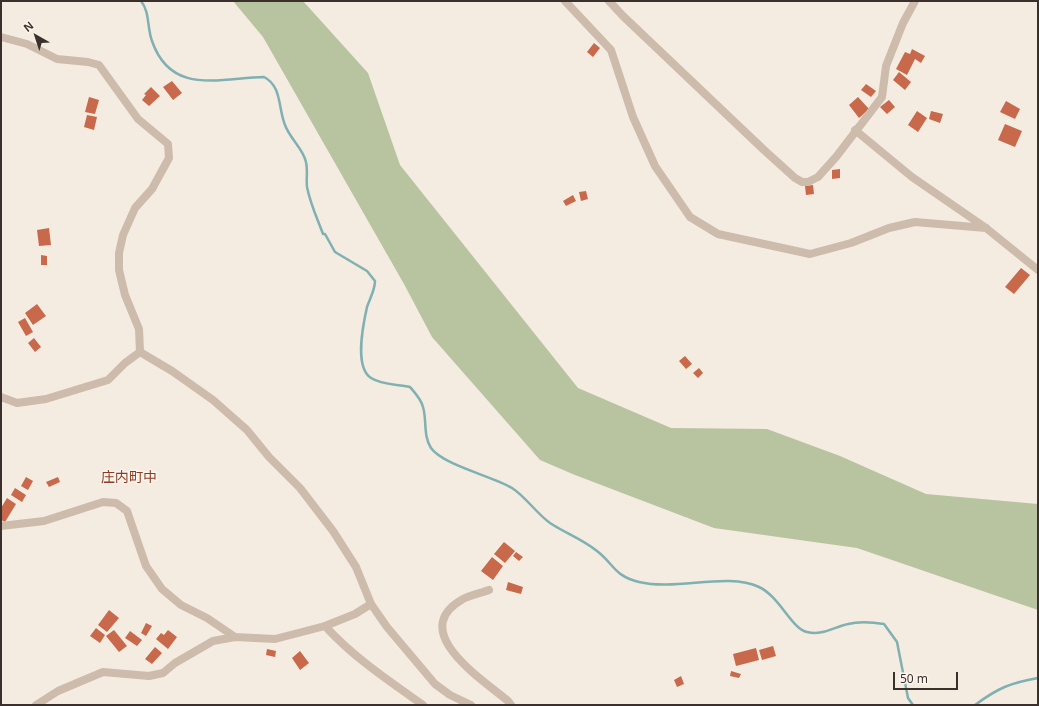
<!DOCTYPE html>
<meta charset="utf-8">
<style>
body{margin:0}
#map{position:relative;width:1039px;height:706px;overflow:hidden;background:#f4ebe1;font-family:"Noto Sans",sans-serif}
canvas{display:block}
.frame{position:absolute;inset:0;border:2px solid #3b302b;pointer-events:none}
.north{position:absolute;left:16px;top:16px;width:40px;height:40px;-webkit-text-stroke:3px #fbf5ee;paint-order:stroke;rotate:321deg;font-size:11px;font-weight:700;line-height:16px;text-align:center;color:#3b302b}
.north::after{content:'';display:block;margin:auto;width:14px;height:18px;background:#3b302b;clip-path:polygon(50% 0,100% 100%,50% 72%,0 100%)}
.scale{position:absolute;left:893px;top:672px;width:65px;height:18px;box-sizing:border-box;border:2px solid #3b302b;border-top:0;padding-left:5px;font-size:12px;line-height:14px;white-space:nowrap;color:#3b302b;-webkit-text-stroke:3px #fbf5ee;paint-order:stroke}
</style>
<div id="map">
<canvas width="1039" height="706"></canvas>
<div class="frame"></div>
<div class="north">N</div>
<div class="scale">50 m</div>
</div>
<script>
const c = document.querySelector('canvas').getContext('2d');
c.lineJoin = 'round';
function fillPath(path, color) { c.fillStyle = color; c.fill(path, 'evenodd'); }
function stroke(path, color, width, dash) { c.strokeStyle = color; c.lineWidth = width; c.lineCap = dash ? 'butt' : 'round'; c.setLineDash(dash || []); c.stroke(path); }
function label(font, color, halo, rows, align = 'center') {
  c.font = font + ' "Noto Sans","Noto Sans JP",sans-serif'; c.lineWidth = 3; c.setLineDash([]); c.textBaseline = 'middle'; c.strokeStyle = halo; c.fillStyle = color; for (const [text, x, y, turn = 0] of rows) {
    c.save(); c.translate(x, y); c.rotate((+turn || 0) * Math.PI / 180); c.textAlign = isNaN(turn) ? turn : align; if (halo) c.strokeText(text, 0, 0); c.fillText(text, 0, 0); c.restore();
  }
}
const green = new Path2D(`
 M233 1H303L368 73 400 165 578 388 671 428 767 429 840 456 926 494 1038 504V610L857 548 714 528 575 475 540 460 432 337 404 284 263 37Z`);
const stream = new Path2D(`
 M141 1C150 12 147 28 152 41 171 96 220 78 264 77 282 86 278 108 285 125 290 139 303 148 306 162 308 170 306 179 307 187 310 203 317 218 323 234H325L335 252 367 271 375 281C375 290 370 298 367 307 363 325 354 367 371 378 382 385 397 384 410 387 415 393 421 399 423 407 427 420 423 436 431 448 443 465 492 476 512 488 526 497 536 513 550 523 565 533 582 539 597 551 614 564 614 576 639 582 677 591 727 572 759 587 779 596 792 629 807 632 822 636 834 627 848 624 860 621 871 622 884 624L897 642 908 698 913 705
 M975 705C998 688 1010 683 1038 678`);
const building = new Path2D(`
 M594 43 600 48 593 57 587 52Z
 M912 49 925 56 921 63 915 59 907 75 896 69 905 52 910 54Z
 M899 72 911 82 905 90 893 80Z
 M172 81 182 93 173 100 163 87Z
 M866 84 876 91 871 97 861 90Z
 M151 87 160 96 149 106 142 100 146 95 144 94Z
 M89 97 99 100 95 114 85 112Z
 M858 97 869 109 859 118 849 105Z
 M889 100 895 107 887 114 880 107Z
 M1006 101 1020 109 1015 119 1000 112Z
 M917 111 927 118 918 132 908 125Z
 M931 111 943 114 940 123 929 119Z
 M87 115 97 117 94 130 84 127Z
 M1005 124 1022 131 1015 147 998 140Z
 M840 169V178L832 179V170Z
 M813 185 814 194 806 195 805 186Z
 M586 191 588 199 581 201 579 192Z
 M573 195 576 201 566 206 563 201Z
 M49 228 51 245 39 246 37 230Z
 M41 255 47 256V265H41Z
 M1021 268 1030 275 1014 294 1005 287Z
 M37 304 46 316 33 325 25 313Z
 M25 318 33 332 26 336 18 322Z
 M34 338 41 347 35 352 28 343Z
 M685 356 692 364 686 369 679 361Z
 M699 368 703 373 698 378 693 373Z
 M26 477 33 481 28 490 21 486Z
 M58 477 60 482 49 487 46 482Z
 M15 488 26 495 22 502 11 495Z
 M7 498 16 504 5 522 1 520V508Z
 M504 542 515 551 505 563 494 554Z
 M516 552 523 557 519 561 513 556Z
 M492 557 503 566 493 580 481 571Z
 M508 582 523 587 521 594 506 590Z
 M109 610 119 618 107 632 98 625Z
 M146 623 152 626 146 636 141 633Z
 M96 628 105 635 100 643 90 636Z
 M114 630 127 646 119 652 106 636Z
 M168 630 177 637 168 649 156 639 161 633 164 635Z
 M130 631 142 640 137 646 125 638Z
 M773 646 776 656 762 660 759 650Z
 M155 647 162 653 152 664 145 659Z
 M756 648 759 660 736 666 733 654Z
 M267 649 276 651 275 657 266 655Z
 M300 651 309 663 300 670 292 658Z
 M731 671 741 674 739 678 730 676Z
 M681 676 684 684 677 687 674 680Z`);
const street = new Path2D(`
 M565 1 611 50 633 117 655 166 690 217 718 234 810 254 851 243 889 228 915 222 986 228
 M609 1 623 16 764 150 795 178 802 182H808L818 177 836 157 882 97 886 66 903 23 915 1
 M1 37 27 44 57 59 88 62 99 65 138 119 168 144 169 158 152 189 135 208 123 235 119 253V270L125 295 139 329 140 352
 M855 130 912 177 986 228 1038 270
 M140 352 172 371 213 400 247 430 269 457 300 488 333 531 356 567 371 604 387 627 435 684 450 695 471 705
 M1 397 17 403 46 399 108 380 125 363 140 352
 M1 526 44 521 103 502 116 503 127 511 146 566 162 589 181 605 207 618 235 637
 M489 590C481 593 471 595 463 599 406 631 482 679 508 701L511 705
 M325 626C353 657 389 681 423 705
 M36 705 58 691 103 672 149 676 163 673 175 663 213 641 235 637 275 639 325 626 355 614 371 604`);
const quarterNames = [
 ["庄内町中",129,478]
];
fillPath(green, '#b8c4a0');
stroke(stream, '#7fb0b2', 2.5);
fillPath(building, '#c8694b');
stroke(street, '#cdbbac', 8);
label('14px', '#8c3b22', '#fbf5ee', quarterNames);
</script>
